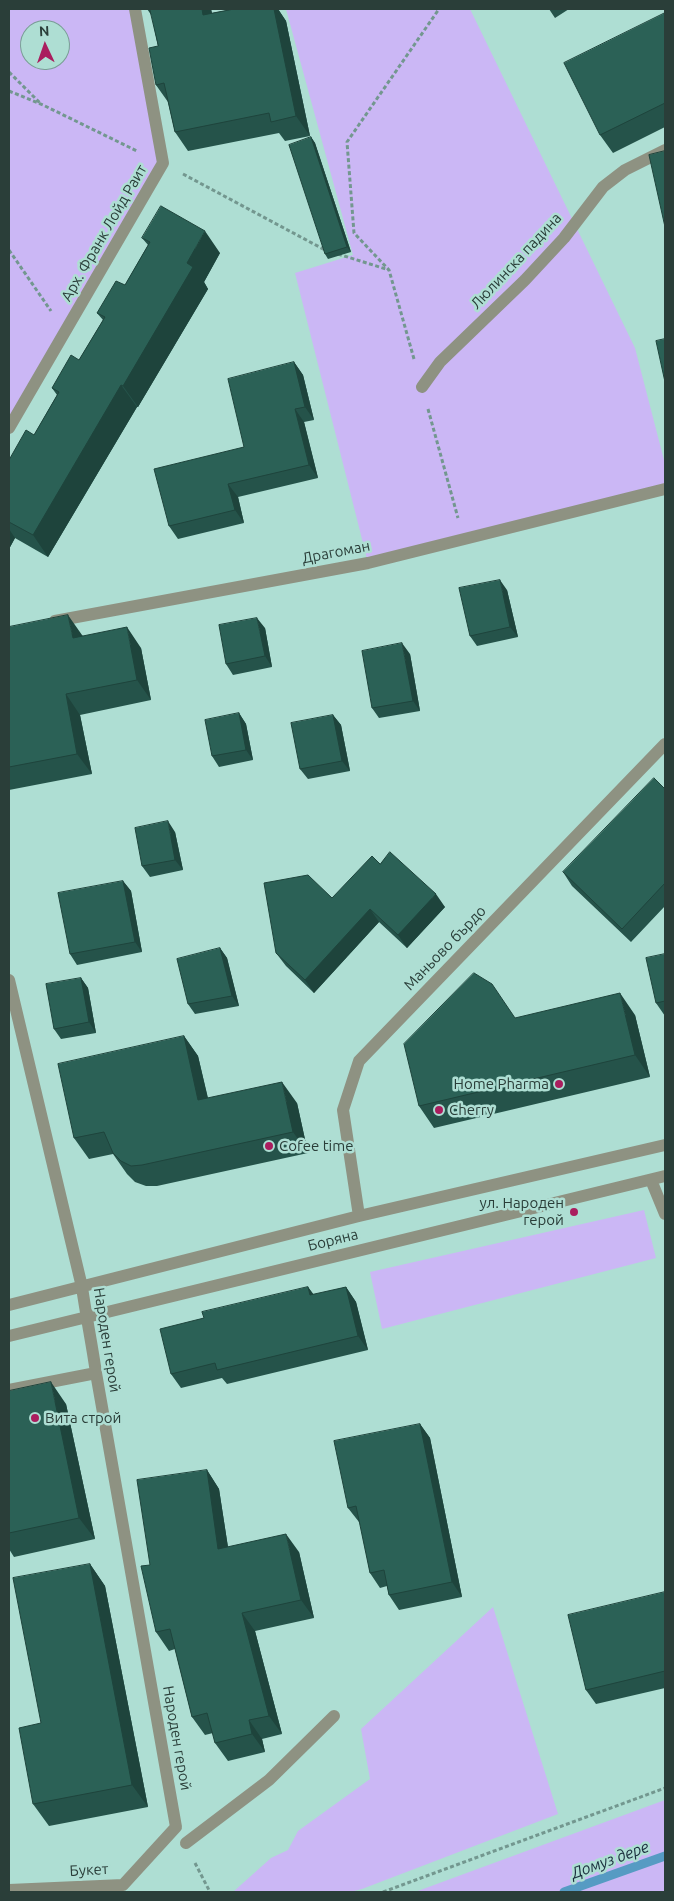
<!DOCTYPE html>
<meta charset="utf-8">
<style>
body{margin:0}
#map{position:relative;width:674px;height:1901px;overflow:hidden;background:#aeded3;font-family:Ubuntu,sans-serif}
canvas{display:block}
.frame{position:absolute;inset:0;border:10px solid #2a3e39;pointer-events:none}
.north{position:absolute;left:20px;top:20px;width:50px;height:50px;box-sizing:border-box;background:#aeded3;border:1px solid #799e95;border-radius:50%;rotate:357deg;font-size:14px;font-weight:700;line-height:20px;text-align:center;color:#2a3e39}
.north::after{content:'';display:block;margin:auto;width:18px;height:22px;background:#aa1d5e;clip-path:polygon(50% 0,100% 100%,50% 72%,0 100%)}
</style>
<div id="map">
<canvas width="674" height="1901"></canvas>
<div class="frame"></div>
<div class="north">N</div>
</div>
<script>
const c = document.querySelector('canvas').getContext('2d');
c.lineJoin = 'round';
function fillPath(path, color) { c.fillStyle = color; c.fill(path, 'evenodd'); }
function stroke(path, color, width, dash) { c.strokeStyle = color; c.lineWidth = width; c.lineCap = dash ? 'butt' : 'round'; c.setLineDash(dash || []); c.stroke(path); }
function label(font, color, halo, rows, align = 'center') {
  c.font = font + ' Ubuntu,sans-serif'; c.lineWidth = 5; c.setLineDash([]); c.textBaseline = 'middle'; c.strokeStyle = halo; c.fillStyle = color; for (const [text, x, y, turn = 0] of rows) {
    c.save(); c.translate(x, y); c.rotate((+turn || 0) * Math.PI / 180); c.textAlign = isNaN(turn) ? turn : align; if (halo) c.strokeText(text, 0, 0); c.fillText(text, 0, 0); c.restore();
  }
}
const green = new Path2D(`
 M9 9H135L163 163 9 428ZM30 30H60V60H30Z
 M286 9H470L635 348 665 464V489L368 563 295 273 353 255Z
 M644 1210 656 1258 382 1329 370 1272Z
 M493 1607 558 1814 362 1889 350 1892H233L271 1858 288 1850 298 1831 370 1779 361 1729Z
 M665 1800V1892H415Z`);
const stream = new Path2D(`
 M564 1892 665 1856`);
const path = new Path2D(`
 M9 72 40 103
 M9 91 43 105 137 151
 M183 174 325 250
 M9 250 51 311
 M338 254 389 270
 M414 359 389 270 354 233 347 142 439 9
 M428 409 458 518
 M195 1863 210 1892
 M383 1892 665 1788`);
const minor = new Path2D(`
 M422 387 440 362 525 280 564 238 603 187 625 170 665 150
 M9 428 163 163 135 9
 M55 621 368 563 665 489
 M9 980 82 1287C86 1316 92 1344 96 1373L176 1827 123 1885 9 1890
 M651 1180 665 1214
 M359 1216 343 1110 359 1061 665 744
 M9 1305 359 1216 665 1145
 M9 1336 665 1176
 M9 1390 96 1373
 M186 1843 269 1780 334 1716`);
const wall = new Path2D(`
 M147 9H211L212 13 234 9H278L286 21 310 136 285 141 279 133 188 151 175 132 168 102 156 85 158 46 152 16Z
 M549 9H569L555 18Z
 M665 13V127L613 153 600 135Z
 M311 137 315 143 351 252 328 259 325 254Z
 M142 238 220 253 204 282 208 289 138 407H137L48 557 15 538 9 549V460L34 435 57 395 52 388 79 360 103 320 97 313 125 285 148 245Z
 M294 362 303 375 314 420 304 422 318 478 238 497 244 523 178 539 169 526 244 447Z
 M507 590 518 637 477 646 470 636Z
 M9 627 82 635 83 636 141 648 151 700 80 715 92 774 9 790Z
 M265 628 272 667 233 675 226 664Z
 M410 654 420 711 379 718 372 708Z
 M239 713 246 724 253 760 219 767 212 756Z
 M333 715 341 725 350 771 308 779 300 769Z
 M665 789V906L631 942 572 886 563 872Z
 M175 832 183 870 150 877 142 866Z
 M380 864 445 907 407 948 379 922 314 993 286 966 276 953 332 898Z
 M123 881 131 891 142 952 77 965 70 954Z
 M220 948 227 958 239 1006 195 1014 188 1004Z
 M665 954V1016L656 1003Z
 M81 978 88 988 96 1033 61 1039 54 1029Z
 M635 1015 650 1077 434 1128 419 1106 515 1018Z
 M184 1036 198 1056 208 1098 297 1103 308 1153 157 1186H146L135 1182 127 1174 113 1154 89 1159 74 1138Z
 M308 1287 314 1295 346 1287 356 1302 368 1350 227 1384 222 1378 181 1388 171 1374 204 1318Z
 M9 1391 66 1404 95 1539 14 1557 9 1549Z
 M420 1424 430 1438 462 1597 399 1610 389 1595 387 1586 380 1588 370 1573 360 1522H359L348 1508Z
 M207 1470 219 1489 228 1547 299 1552 314 1618 255 1631 282 1734 262 1739 265 1752 228 1761 215 1743 213 1733 205 1735 192 1717 175 1649 169 1651 156 1632 150 1565Z
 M90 1564 105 1586 148 1807 49 1826 33 1804Z
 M665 1592V1688L596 1704 586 1690Z`);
const shadedWall = new Path2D(`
 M202 9H211L216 34 203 15Z
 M274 9H278L286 21 310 136 296 116Z
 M311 137 315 143 351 252 347 247Z
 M205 231 220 253 204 282 208 289 138 407 123 386 187 263Z
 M294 362 303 375 314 420 305 407Z
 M121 385 137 407 48 557 33 535Z
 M295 409 304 422 318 478 309 465Z
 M228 484 238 497 244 523 235 510Z
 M9 529 15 538 9 549Z
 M500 580 507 590 518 637 510 627Z
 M68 615 82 635 87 658 73 638Z
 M257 618 265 628 272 667 265 656Z
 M127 627 141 648 151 700 137 680Z
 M402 643 410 654 420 711 413 701Z
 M66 694 80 715 92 774 77 754Z
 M239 713 246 724 253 760 246 750Z
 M333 715 341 725 350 771 342 761Z
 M168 821 175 832 183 870 175 860Z
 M123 881 131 891 142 952 135 942Z
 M436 894 445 907 407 948 398 935Z
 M370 909 379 922 314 993 305 980Z
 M220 948 227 958 239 1006 232 996Z
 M81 978 88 988 96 1033 89 1022Z
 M620 993 635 1015 650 1077 635 1055Z
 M184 1036 198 1056 213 1121 198 1100Z
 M282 1082 297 1103 308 1153 293 1132Z
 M308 1287 318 1301 310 1295Z
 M346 1287 356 1302 368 1350 358 1336Z
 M51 1382 66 1404 95 1539 79 1518Z
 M420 1424 430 1438 462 1597 452 1582Z
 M207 1470 219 1489 231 1567 218 1549Z
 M286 1534 299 1552 314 1618 301 1600Z
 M90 1564 105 1586 148 1807 132 1785Z
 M242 1613 255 1631 282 1734 269 1716Z
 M249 1720 262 1739 265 1752 252 1734Z`);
const building = new Path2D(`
 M150 9H202L203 15 234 9H274L296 116 271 122 269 113 175 132 164 83 156 85 149 48 158 46Z
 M665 13V103L600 135 564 63Z
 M311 137 347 247 325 254 289 145Z
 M665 151V227L649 155Z
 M161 206 205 231 187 263 193 267 123 386 121 385 33 535 9 522V460L26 430 34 435 59 392 52 388 71 355 79 360 105 317 97 313 116 281 125 285 150 242 142 238Z
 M665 339V382L656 341Z
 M294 362 305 407 295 409 309 465 228 484 235 510 169 526 154 469 244 447 228 379Z
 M500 580 510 627 470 636 459 588Z
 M68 615 73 638 127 627 137 680 66 694 77 754 9 767V627Z
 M257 618 265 656 226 664 219 625Z
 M402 643 413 701 372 708 362 651Z
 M239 713 246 750 212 756 205 720Z
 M333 715 342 761 300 769 291 723Z
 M654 778 665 789V883L622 929 563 872Z
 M168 821 175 860 142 866 135 828Z
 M390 852 436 894 398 935 370 909 305 980 276 953 264 883 308 875 332 898 372 856 380 864Z
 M123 881 135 942 70 954 58 893Z
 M220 948 232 996 188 1004 177 959Z
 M665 954V1001L656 1003 646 958Z
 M474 973 492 984 515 1018 620 993 635 1055 419 1106 404 1044Z
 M81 978 89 1022 54 1029 46 984Z
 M184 1036 198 1100 282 1082 293 1132 142 1165 131 1166 121 1161 113 1153 104 1132 74 1138 58 1064Z
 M308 1287 310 1295 346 1287 358 1336 217 1370 215 1363 171 1374 160 1329 204 1318 202 1312Z
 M51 1382 79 1518 9 1533V1391Z
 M420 1424 452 1582 389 1595 384 1570 370 1573 356 1506 348 1508 334 1441Z
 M207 1470 218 1549 286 1534 301 1600 242 1613 269 1716 249 1720 252 1734 215 1743 207 1713 192 1717 170 1629 156 1632 141 1566 150 1565 137 1480Z
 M90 1564 132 1785 33 1804 19 1728 41 1723 13 1578Z
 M665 1592V1671L586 1690 568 1615Z`);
const markers = [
 [559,1084,5,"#aa1d5e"],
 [439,1110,5,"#aa1d5e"],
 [269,1146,5,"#aa1d5e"],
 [574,1212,5,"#aa1d5e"],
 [35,1418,5,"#aa1d5e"]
];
const streetNames = [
 ["Арх. Франк Лойд Раит",104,233,-60],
 ["Люлинска падина",516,261,-47],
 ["Драгоман",336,552,-11],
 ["Маньово бърдо",445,948,-46],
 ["Боряна",333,1240,-14],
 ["Народен герой",107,1340,81],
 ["Народен герой",177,1738,80],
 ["Букет",89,1870,-3]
];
const poiNames = [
 ["Home Pharma",549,1084,"right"],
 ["Cherry",449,1110],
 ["Cofee time",279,1146],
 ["ул. Народен",564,1203,"right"],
 ["герой",564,1220,"right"],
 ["Вита строй",45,1418]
];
const waterNames = [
 ["Домуз дере",610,1860,-20]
];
fillPath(green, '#cbb7f5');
stroke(stream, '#569bc3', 9);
stroke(path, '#73978f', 3, [4, 2.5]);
stroke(minor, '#8e9282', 12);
fillPath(wall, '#25534a');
fillPath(shadedWall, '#1e443c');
fillPath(building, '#2b6156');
stroke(building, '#1e443c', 1);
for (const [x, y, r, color] of markers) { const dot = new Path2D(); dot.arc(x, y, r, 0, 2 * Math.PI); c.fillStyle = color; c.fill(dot); stroke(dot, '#aeded3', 2); }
label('15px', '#2a3e39', '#aeded3', streetNames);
label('15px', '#2a3e39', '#aeded3', poiNames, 'left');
label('italic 16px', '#1a2e3c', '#aeded3', waterNames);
</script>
